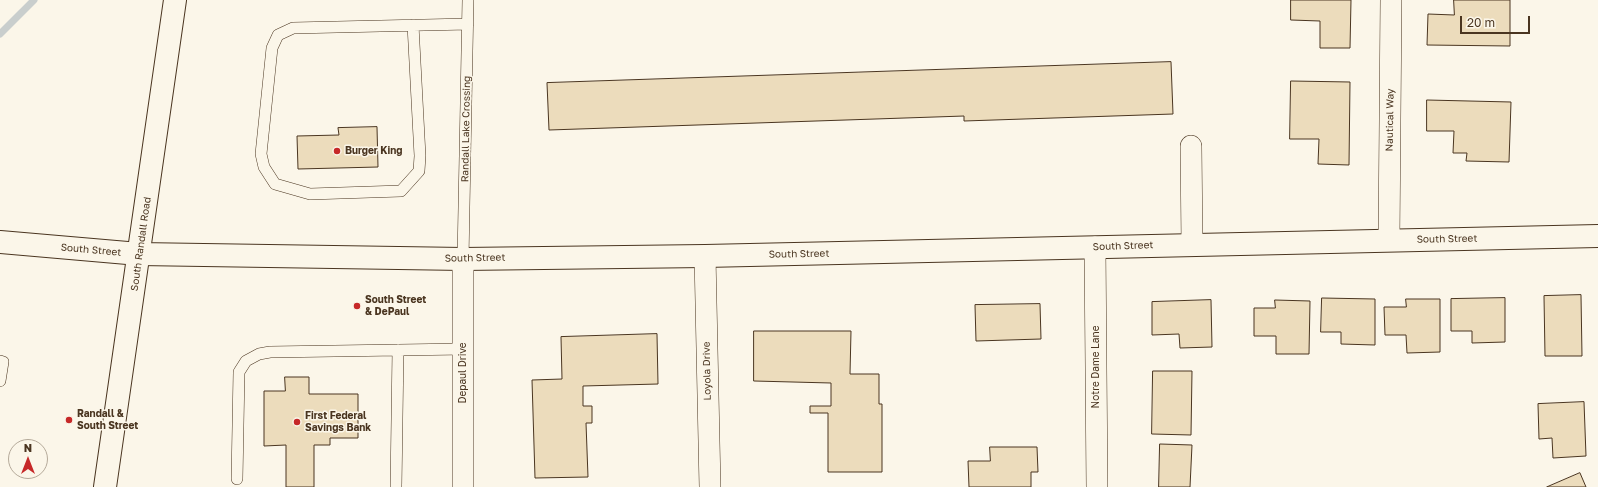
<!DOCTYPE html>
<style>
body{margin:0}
#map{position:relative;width:1598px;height:487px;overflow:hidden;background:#fbf6e9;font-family:"Golos Text",sans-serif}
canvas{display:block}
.north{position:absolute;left:8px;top:439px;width:40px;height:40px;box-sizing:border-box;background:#fbf6e9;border:1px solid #b4a999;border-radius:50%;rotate:0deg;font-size:11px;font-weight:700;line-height:16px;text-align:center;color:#4a3520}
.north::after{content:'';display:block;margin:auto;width:14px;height:18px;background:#c62828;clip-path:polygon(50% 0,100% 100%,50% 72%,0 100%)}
.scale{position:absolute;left:1460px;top:16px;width:70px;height:18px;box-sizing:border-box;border:2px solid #4a3520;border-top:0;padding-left:5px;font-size:12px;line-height:14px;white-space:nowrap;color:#4a3520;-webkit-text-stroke:3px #fbf6e9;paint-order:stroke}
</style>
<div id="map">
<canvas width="1598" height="487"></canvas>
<div class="north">N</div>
<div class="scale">20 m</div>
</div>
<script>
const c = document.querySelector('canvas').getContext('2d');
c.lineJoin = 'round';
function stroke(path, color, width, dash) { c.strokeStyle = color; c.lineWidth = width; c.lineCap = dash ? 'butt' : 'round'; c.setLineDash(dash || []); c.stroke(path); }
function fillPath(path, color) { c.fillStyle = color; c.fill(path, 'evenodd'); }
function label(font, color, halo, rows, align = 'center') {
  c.font = font + ' "Golos Text",sans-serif'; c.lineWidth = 3; c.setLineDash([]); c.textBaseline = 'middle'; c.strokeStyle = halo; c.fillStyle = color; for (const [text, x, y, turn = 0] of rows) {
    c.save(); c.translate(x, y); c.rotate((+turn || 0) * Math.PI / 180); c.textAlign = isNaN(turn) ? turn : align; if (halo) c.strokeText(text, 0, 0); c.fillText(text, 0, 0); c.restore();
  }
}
const stream = new Path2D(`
 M0 34 34 0`);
const building = new Path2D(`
 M1291 0H1351L1350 48H1320V21L1291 20Z
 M1454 0H1510V46L1427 45 1428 14 1454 15Z
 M1171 62 1173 114 964 121V116L549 130 547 83Z
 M1291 81 1350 82 1349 165 1318 164 1319 139H1290Z
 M1427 100 1511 102 1509 162 1466 161 1467 153H1453L1454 131H1427Z
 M377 127 378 167 298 169 297 136 339 135 338 128Z
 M1581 295 1582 356H1545L1544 296Z
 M1322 298 1375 299V345L1341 344V332H1321Z
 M1505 298V342L1472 343V331H1451V299Z
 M1406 299H1440V352L1407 353 1406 335H1385L1384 307H1406Z
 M1211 300 1212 347 1180 348 1179 334 1152 335V302Z
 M1275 300 1310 301 1309 354H1276V336H1254V308H1275Z
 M1040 304 1041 339 976 341 975 305Z
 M754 331H851L850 374H879V404H882V472H828V413H810V406H831V383L754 381Z
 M657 334 658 384 583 386V406H592V423H586L588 477 535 478 532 380 562 379 561 337Z
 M1153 371H1192L1191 435 1152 434Z
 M285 377H309V394H358V438H330V445H314V487H286V445L264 446V391H285Z
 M1584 402 1586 456 1553 458 1552 438 1539 439 1538 404Z
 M1160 444 1192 445 1190 487H1159Z
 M990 447H1037L1038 472H1031V487H969L968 461H990Z
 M1580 473 1586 487H1547Z`);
const service = new Path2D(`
 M413 25 420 156 419 171 401 191 310 194 275 184 264 167 261 154 272 48 278 35 293 28 468 24
 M463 259 468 0
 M0 361 3 362 0 381
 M237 479 239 372 246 361 259 354 270 352 463 349
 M396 487 398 350`);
const minor = new Path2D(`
 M1191 146 1192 244
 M1389 240 1391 0
 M1095 247 1097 487
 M705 256 710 487
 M463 259V487`);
const tertiary = new Path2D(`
 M0 242 139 254 463 259 705 256 1598 236`);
const primary = new Path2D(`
 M105 487 175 0`);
const markers = [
 [337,151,4,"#c62828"],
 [357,306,4,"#c62828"],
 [69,420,4,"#c62828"],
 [297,422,4,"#c62828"]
];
const streetNames = [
 ["Nautical Way",1390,120,-89],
 ["Randall Lake Crossing",466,129,-89],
 ["South Street",1447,239,-1],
 ["South Randall Road",141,244,-82],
 ["South Street",1123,246,-2],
 ["South Street",91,250,5],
 ["South Street",799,254,-1],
 ["South Street",475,258,-1],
 ["Notre Dame Lane",1096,367,-90],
 ["Loyola Drive",707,371,-91],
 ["Depaul Drive",463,373,-90]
];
const poiNames = [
 ["Burger King",345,151],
 ["South Street",365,300],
 ["& DePaul",365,312],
 ["Randall &",77,414],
 ["South Street",77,426],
 ["First Federal",305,416],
 ["Savings Bank",305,428]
];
stroke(stream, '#c9cecd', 7);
fillPath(building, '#ecdcbc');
stroke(building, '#4a3520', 1);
stroke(service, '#4a3520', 12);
stroke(minor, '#4a3520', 22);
stroke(tertiary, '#4a3520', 24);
stroke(primary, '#4a3520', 24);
stroke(service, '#fbf6e9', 11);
stroke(minor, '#fbf6e9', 21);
stroke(tertiary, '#fbf6e9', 22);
stroke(primary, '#fbf6e9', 22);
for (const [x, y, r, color] of markers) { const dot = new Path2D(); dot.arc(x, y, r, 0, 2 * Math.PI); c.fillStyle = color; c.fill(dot); stroke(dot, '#fbf6e9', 1.5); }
label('10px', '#4a3520', '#fbf6e9', streetNames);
label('bold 10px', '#4a3520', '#fbf6e9', poiNames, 'left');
</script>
